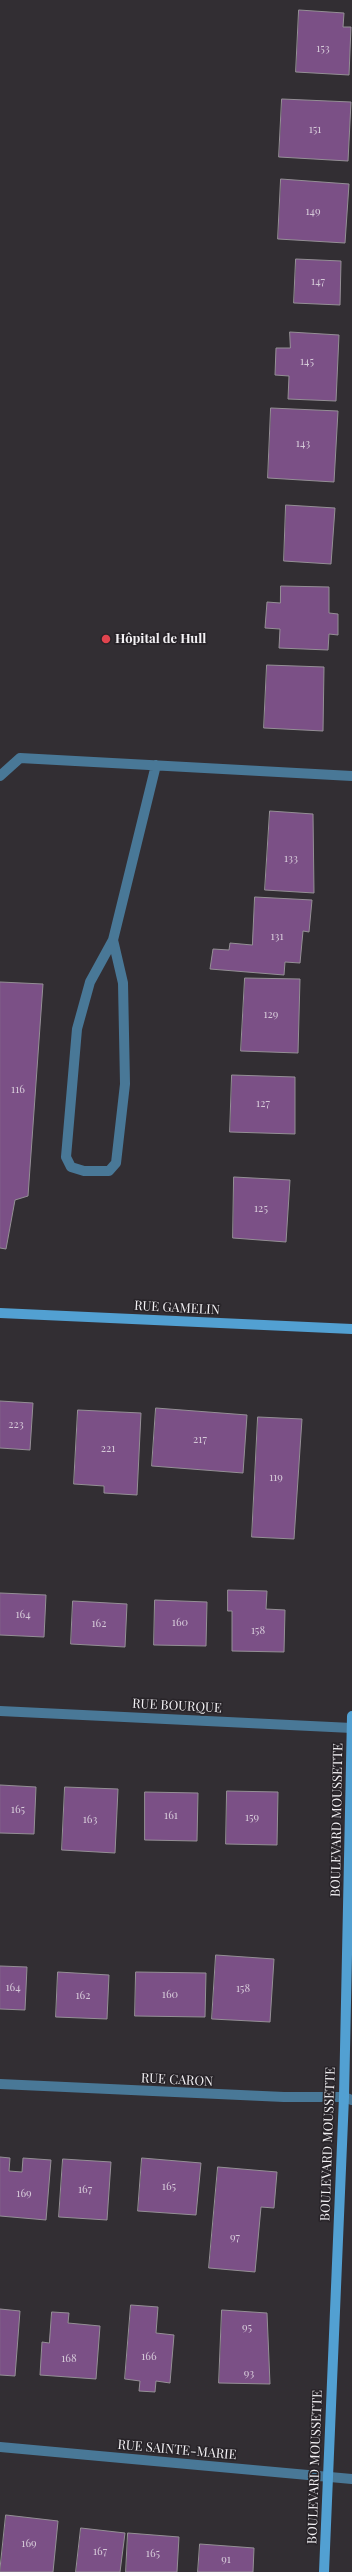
<!DOCTYPE html>
<meta charset="utf-8">
<style>
body{margin:0}
canvas{display:block;background:#322e33}
</style>
<canvas width="352" height="2572"></canvas>
<script>
const c = document.querySelector('canvas').getContext('2d');
c.lineJoin = 'round';
function fillPath(path, color) { c.fillStyle = color; c.fill(path, 'evenodd'); }
function stroke(path, color, width, dash) { c.strokeStyle = color; c.lineWidth = width; c.lineCap = dash ? 'butt' : 'round'; c.setLineDash(dash || []); c.stroke(path); }
function label(font, color, halo, rows, align = 'center') {
  c.font = font + ' "Playfair Display",serif'; c.lineWidth = 3.5; c.setLineDash([]); c.textBaseline = 'middle'; c.strokeStyle = halo; c.fillStyle = color; for (const [text, x, y, turn = 0] of rows) {
    c.save(); c.translate(x, y); c.rotate((+turn || 0) * Math.PI / 180); c.textAlign = isNaN(turn) ? turn : align; if (halo) c.strokeText(text, 0, 0); c.fillText(text, 0, 0); c.restore();
  }
}
const building = new Path2D(`
 M299 10 344 13 343 27H351L349 75 296 72Z
 M282 99 351 102 348 161 279 157Z
 M281 179 349 184 345 243 278 239Z
 M296 259 341 261 340 305 294 303Z
 M290 332 339 335 336 401 288 399 289 376 275 375 276 348H290Z
 M271 408 338 411 334 482 268 478Z
 M286 505 335 508 331 564 284 561Z
 M281 586 329 587V613L338 614V635L329 634 328 650 279 648 280 629 265 628 267 602 280 603Z
 M267 665 324 667 323 731 264 728Z
 M270 811 313 814 314 893 265 890Z
 M255 897 312 900 309 932 303 931 300 963 285 962 284 975 210 969 213 949 229 950 230 943 252 945Z
 M245 978 300 979 298 1053 241 1051Z
 M0 982 43 984 28 1196 15 1200 6 1249 0 1248Z
 M232 1075 295 1077V1134L230 1132Z
 M234 1177 290 1180 286 1242 233 1238Z
 M0 1401 33 1403 30 1450 0 1448Z
 M156 1408 247 1415 243 1473 152 1466Z
 M78 1410 141 1413 137 1495 104 1493V1486L74 1484Z
 M258 1417 302 1419 294 1539 252 1537Z
 M228 1590 267 1591 266 1609 285 1610 284 1652 232 1651V1611H228Z
 M0 1593 46 1595 44 1637 0 1635Z
 M155 1600 207 1602 206 1646 154 1645Z
 M73 1601 127 1604 125 1647 71 1644Z
 M0 1785 36 1787 34 1834 0 1833Z
 M65 1787 118 1789 115 1853 62 1850Z
 M227 1791 278 1792 277 1845 226 1844Z
 M145 1792 198 1793 197 1841 145 1840Z
 M216 1955 274 1959 270 2022 212 2019Z
 M0 1966 27 1967 25 2010 0 2009Z
 M58 1972 109 1975 107 2019 56 2017Z
 M136 1972 206 1973 205 2017 135 2016Z
 M0 2157 10 2158 9 2171 22 2172 23 2158 51 2160 46 2220 0 2216Z
 M142 2158 201 2163 196 2215 138 2211Z
 M63 2159 111 2162 107 2220 59 2217Z
 M218 2167 277 2172 274 2208 261 2207 255 2272 209 2268Z
 M131 2305 158 2307 156 2333 174 2335 170 2383 156 2381 155 2392 139 2391 140 2381 125 2379Z
 M0 2309 20 2311 15 2376 0 2375Z
 M222 2310 267 2313 270 2384 219 2383Z
 M52 2312 69 2313 68 2323 100 2326 96 2379 40 2375 42 2342 49 2343Z
 M6 2515 58 2521 53 2572H0Z
 M81 2528 125 2533 120 2572H76Z
 M128 2533 179 2537 177 2572H126Z
 M200 2544 254 2548 253 2572H198Z`);
const lane = new Path2D(`
 M0 776 20 758 352 776
 M113 940 123 983 125 1084 116 1163 109 1171H84L71 1167 66 1157 77 1029 90 982 113 940 156 765`);
const street = new Path2D(`
 M0 1711 352 1728
 M0 2084 284 2097H344L352 2100
 M0 2447 352 2479`);
const secondary = new Path2D(`
 M0 1313 352 1329
 M324 2572 344 2097 352 1716`);
const markers = [
 [106,639,5,"#e0444e"]
];
const numberNames = [
 ["153",323,49],
 ["151",315,130],
 ["149",313,212],
 ["147",318,282],
 ["145",307,362],
 ["143",303,444],
 ["133",291,859],
 ["131",277,937],
 ["129",271,1015],
 ["116",18,1090],
 ["127",263,1104],
 ["125",261,1209],
 ["223",16,1425],
 ["217",200,1440],
 ["221",108,1449],
 ["119",276,1478],
 ["164",23,1615],
 ["160",180,1623],
 ["162",99,1624],
 ["158",258,1631],
 ["165",18,1810],
 ["161",171,1816],
 ["159",252,1818],
 ["163",90,1820],
 ["164",13,1988],
 ["158",243,1989],
 ["160",170,1995],
 ["162",83,1996],
 ["165",169,2187],
 ["167",85,2190],
 ["169",24,2194],
 ["97",235,2238],
 ["95",247,2328],
 ["166",149,2357],
 ["168",69,2359],
 ["93",249,2374],
 ["169",29,2544],
 ["167",100,2552],
 ["165",153,2554],
 ["91",226,2560]
];
const poiNames = [
 ["Hôpital de Hull",115,639]
];
const streetNames = [
 ["RUE GAMELIN",177,1308,3],
 ["RUE BOURQUE",177,1706,3],
 ["BOULEVARD MOUSSETTE",337,1820,-89],
 ["RUE CARON",177,2080,3],
 ["BOULEVARD MOUSSETTE",328,2144,-88],
 ["RUE SAINTE-MARIE",177,2450,5],
 ["BOULEVARD MOUSSETTE",315,2467,-88]
];
fillPath(building, '#7b5086');
stroke(building, '#948f95', 1);
stroke(lane, '#497897', 10);
stroke(street, '#497897', 10);
stroke(secondary, '#52a0d2', 10);
for (const [x, y, r, color] of markers) { const dot = new Path2D(); dot.arc(x, y, r, 0, 2 * Math.PI); c.fillStyle = color; c.fill(dot); stroke(dot, '#282429', 1.5); }
label('11px', '#d5c9d8', null, numberNames);
label('bold 13px', '#f3f1f4', '#282429', poiNames, 'left');
label('13px', '#f3f1f4', '#282429', streetNames);
</script>
